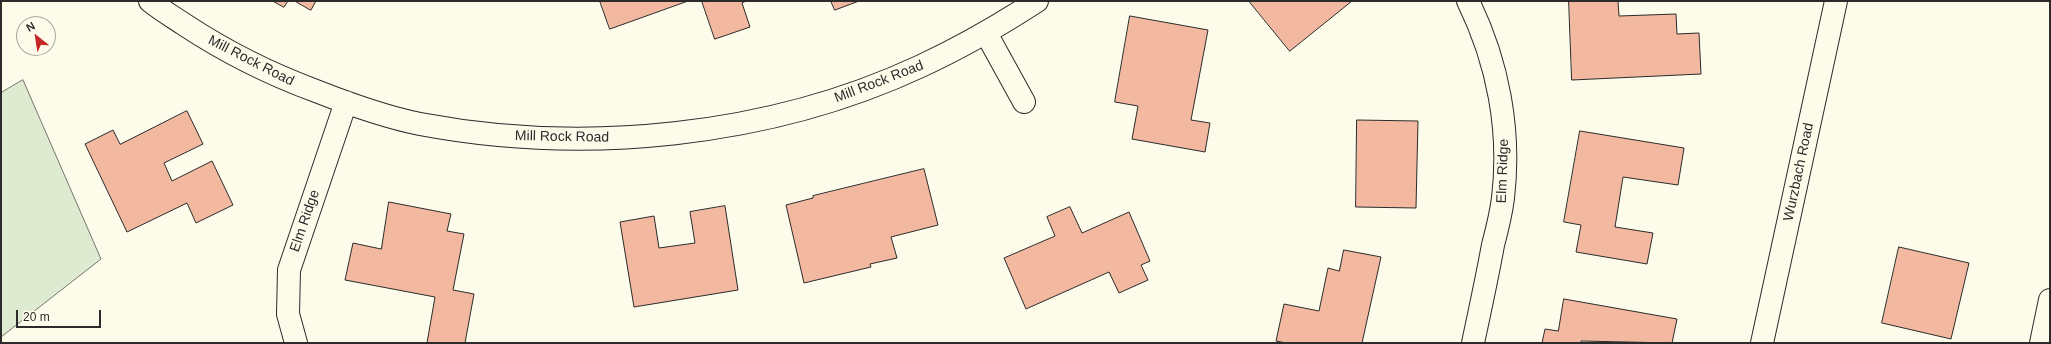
<!DOCTYPE html>
<style>
body{margin:0}
#map{position:relative;width:2051px;height:344px;overflow:hidden;background:#fdfbea;font-family:Arial,sans-serif}
canvas{display:block}
.frame{position:absolute;inset:0;border:2px solid #2b2b2b;pointer-events:none}
.north{position:absolute;left:16px;top:16px;width:40px;height:40px;box-sizing:border-box;background:#fdfbea;border:1px solid #a9a89e;border-radius:50%;rotate:330deg;font-size:11px;font-weight:700;line-height:16px;text-align:center;color:#2b2b2b}
.north::after{content:'';display:block;margin:auto;width:14px;height:18px;background:#c62828;clip-path:polygon(50% 0,100% 100%,50% 72%,0 100%)}
.scale{position:absolute;left:16px;top:310px;width:85px;height:18px;box-sizing:border-box;border:2px solid #2b2b2b;border-top:0;padding-left:5px;font-size:12px;line-height:14px;white-space:nowrap;color:#2b2b2b;-webkit-text-stroke:3px #fdfbea;paint-order:stroke}
</style>
<div id="map">
<canvas width="2051" height="344"></canvas>
<div class="frame"></div>
<div class="north">N</div>
<div class="scale">20 m</div>
</div>
<script>
const c = document.querySelector('canvas').getContext('2d');
c.lineJoin = 'round';
function fillPath(path, color) { c.fillStyle = color; c.fill(path, 'evenodd'); }
function stroke(path, color, width, dash) { c.strokeStyle = color; c.lineWidth = width; c.lineCap = dash ? 'butt' : 'round'; c.setLineDash(dash || []); c.stroke(path); }
function label(font, color, halo, rows, align = 'center') {
  c.font = font + ' Arial,sans-serif'; c.lineWidth = 3; c.setLineDash([]); c.textBaseline = 'middle'; c.strokeStyle = halo; c.fillStyle = color; for (const [text, x, y, turn = 0] of rows) {
    c.save(); c.translate(x, y); c.rotate((+turn || 0) * Math.PI / 180); c.textAlign = isNaN(turn) ? turn : align; if (halo) c.strokeText(text, 0, 0); c.fillText(text, 0, 0); c.restore();
  }
}
const green = new Path2D(`
 M23 80 101 259 1 337V93Z`);
const building = new Path2D(`
 M273 1H288L284 7Z
 M295 1H316L311 10Z
 M600 1H688L610 29Z
 M702 1H746L742 3 750 27 715 39Z
 M831 1H859L835 10Z
 M1249 1H1352L1290 51Z
 M1569 1H1618L1619 16 1676 14 1677 34 1699 33 1701 74 1572 80Z
 M1130 16 1208 30 1191 120 1210 123 1205 152 1132 139 1138 106 1115 102Z
 M187 111 203 144 164 163 172 181 212 161 233 205 196 223 187 203 127 232 85 144 113 130 120 144Z
 M1357 120 1418 121 1416 208 1356 207Z
 M1580 131 1684 148 1678 185 1623 177 1615 227 1653 233 1647 264 1576 252 1581 225 1564 222Z
 M924 169 938 225 891 237 897 258 870 264 871 267 804 283 786 205 813 198V196Z
 M389 202 451 214 447 231 464 234 453 290 474 294 465 343H427L435 297 345 280 353 243 381 249Z
 M725 206 738 290 634 307 620 222 654 216 659 248 695 243 690 212Z
 M1070 207 1082 233 1129 212 1150 261 1141 265 1148 280 1119 293 1109 272 1026 309 1004 258 1055 236 1047 217Z
 M1899 247 1969 263 1951 339 1882 323Z
 M1344 250 1381 257 1362 343H1286L1276 341 1284 304 1319 311 1328 268 1339 271Z
 M1564 299 1677 319 1672 343 1581 341V343H1542L1545 329 1558 331Z`);
const minor = new Path2D(`
 M150 1C161 10 173 17 185 25 226 52 270 74 316 91 349 104 385 117 420 124 584 155 769 137 921 66 962 47 1000 25 1037 1
 M1468 1C1498 62 1511 130 1503 198 1501 214 1497 230 1493 245 1487 278 1480 310 1473 343
 M986 33 1024 102
 M296 343 288 314 289 270 346 102
 M2041 343 2050 300`);
const primary = new Path2D(`
 M1762 343 1836 1`);
const streetNames = [
 ["Mill Rock Road",251,61,27],
 ["Mill Rock Road",879,82,-21],
 ["Mill Rock Road",562,137,1],
 ["Elm Ridge",1503,171,-88],
 ["Wurzbach Road",1799,172,-78],
 ["Elm Ridge",305,221,-71]
];
fillPath(green, '#deebd1');
stroke(green, '#74746e', 1);
fillPath(building, '#f2b8a0');
stroke(building, '#2b2b2b', 1);
stroke(minor, '#2b2b2b', 24);
stroke(primary, '#2b2b2b', 24);
stroke(minor, '#fdfbea', 22);
stroke(primary, '#fdfbea', 22);
label('14px', '#2b2b2b', '#fdfbea', streetNames);
</script>
